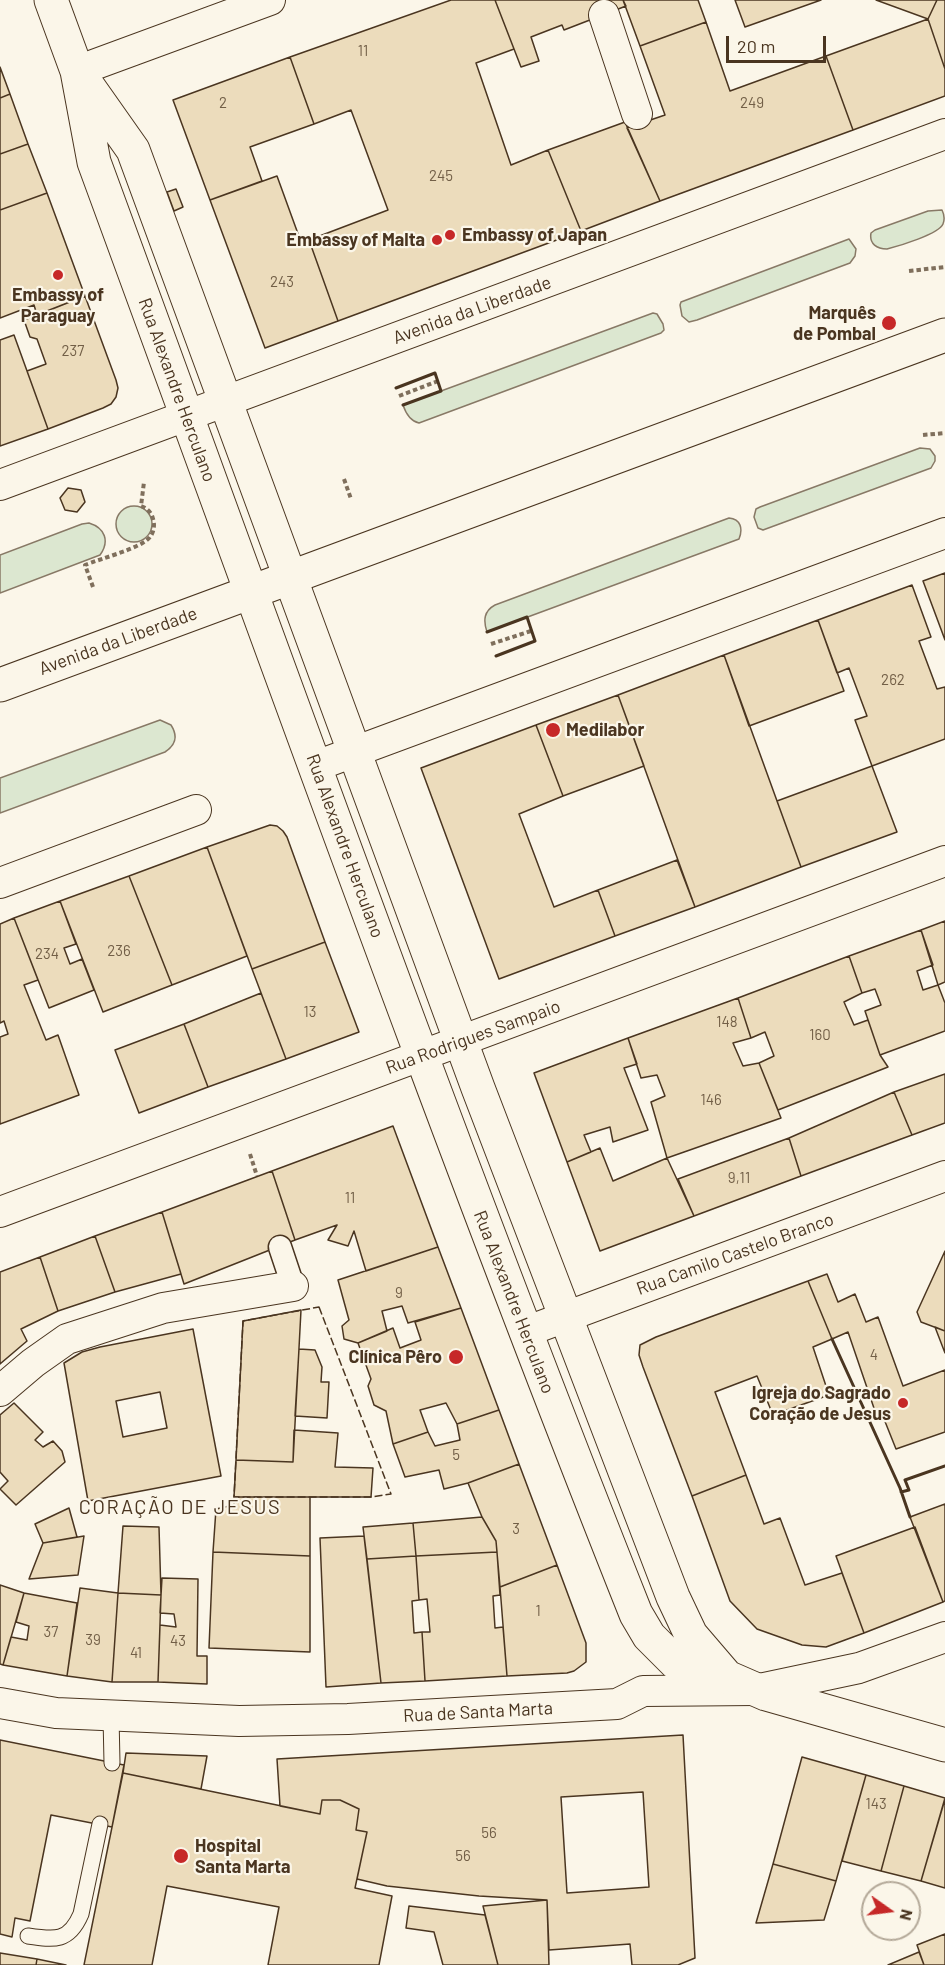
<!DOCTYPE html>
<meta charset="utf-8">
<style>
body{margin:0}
#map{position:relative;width:945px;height:1965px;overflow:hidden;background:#fbf6e9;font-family:Barlow,sans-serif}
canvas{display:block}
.north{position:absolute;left:861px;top:1881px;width:60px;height:60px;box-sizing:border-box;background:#fbf6e9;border:2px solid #b4a999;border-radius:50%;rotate:104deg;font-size:16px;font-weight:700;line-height:24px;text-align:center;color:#4a3520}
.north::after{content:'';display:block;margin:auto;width:21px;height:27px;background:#c62828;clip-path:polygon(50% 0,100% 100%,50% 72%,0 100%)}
.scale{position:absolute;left:726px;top:36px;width:100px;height:27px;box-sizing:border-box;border:3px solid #4a3520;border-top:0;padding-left:8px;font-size:18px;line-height:21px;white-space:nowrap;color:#4a3520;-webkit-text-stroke:4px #fbf6e9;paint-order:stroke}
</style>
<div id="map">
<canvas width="945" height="1965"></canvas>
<div class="north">N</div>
<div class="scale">20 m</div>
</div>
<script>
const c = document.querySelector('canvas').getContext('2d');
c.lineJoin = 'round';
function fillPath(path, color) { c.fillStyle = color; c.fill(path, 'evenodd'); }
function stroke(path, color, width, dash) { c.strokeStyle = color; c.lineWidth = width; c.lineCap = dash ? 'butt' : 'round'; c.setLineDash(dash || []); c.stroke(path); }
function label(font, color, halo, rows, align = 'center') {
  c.font = font + ' Barlow,sans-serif'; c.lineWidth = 4.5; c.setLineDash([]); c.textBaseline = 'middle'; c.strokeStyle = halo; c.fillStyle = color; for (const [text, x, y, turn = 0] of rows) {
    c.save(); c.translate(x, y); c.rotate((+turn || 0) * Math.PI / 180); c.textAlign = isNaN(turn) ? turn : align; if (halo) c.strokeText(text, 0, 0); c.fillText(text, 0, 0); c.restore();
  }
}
const green = new Path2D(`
 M942 210C944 214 945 219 943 224 939 234 899 246 887 249 877 249 869 244 871 233L875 230 928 211Z
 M849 239 856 249 855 256 850 263 697 320 689 322 682 316 680 305 681 302Z
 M653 313 657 314 663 324 664 330 661 333 419 423C410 421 406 414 403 405Z
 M920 448 930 449 935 456V461L931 468 763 530 758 528 754 517 756 509 760 507Z
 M116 524a18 18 0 1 1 36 0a18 18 0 1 1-36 0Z
 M729 518C741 519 743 529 739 539L487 632C483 620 484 611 495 605Z
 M89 523C105 528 110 541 100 555L0 593V555L82 524Z
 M160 720 171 725C178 736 176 745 165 752L0 813V778Z`);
const building = new Path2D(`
 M451 0H495L514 49 476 63 511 165 548 150 581 231 338 321 309 240 388 210 351 110 314 124 290 57Z
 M495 0H623L626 6 564 30 562 25 531 37 539 61 521 67Z
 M623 0H698L706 22 640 46Z
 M735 0H821L745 27Z
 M876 0H937L928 19Z
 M937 0H945V69L928 19Z
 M928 19 945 69V96L853 130 826 56Z
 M706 22 730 91 826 56 853 130 660 201 627 128 665 115 640 46Z
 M290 57 314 124 250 147 262 181 210 200 173 100Z
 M0 67 10 94 0 98Z
 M10 94 28 144 0 154V98Z
 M625 122 660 201 581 231 548 150Z
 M28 144 47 193 0 210V154Z
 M277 176 301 242 309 240 338 321 265 348 210 200Z
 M176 189 183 207 174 211 167 192Z
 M47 193 85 296 37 315 34 305 0 318V210Z
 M85 296 116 380 118 388 116 397 111 404 103 408 48 429 27 371 46 364 37 339 30 337 24 320Z
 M14 335 48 429 0 446V340Z
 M68 488 81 490 85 502 77 512 65 510 60 498Z
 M945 573V640L923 581Z
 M912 585 931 637 919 641 937 689 945 687V739L872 766 855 720 867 716 849 668 837 673 818 620Z
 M818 620 844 691 749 726 724 655Z
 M724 655 801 867 695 907 618 695Z
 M618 695 644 766 563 796 536 725Z
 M536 725 563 796 519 814 554 907 598 890 615 936 499 979 421 768Z
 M872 766 897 832 801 867 777 801Z
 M270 825 277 826 283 831 287 837 325 942 252 969 207 847Z
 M207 847 247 956 172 985 129 876Z
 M677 860 695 907 615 936 598 890Z
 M129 876 172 985 103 1012 60 901Z
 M60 901 76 944 64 948 70 964 82 959 94 990 49 1008 14 918Z
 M14 918 38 980 24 985 46 1040 58 1035 79 1095 0 1124V1037L8 1034 4 1021 0 1023V924Z
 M945 921V982L938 985 921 930Z
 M921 930 933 965 917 971 923 990 938 985 945 1003V1031L880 1055 865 1011 881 1005 875 989 862 993 849 956Z
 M325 942 359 1032 286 1059 252 969Z
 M849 956 862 993 844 1002 854 1025 868 1020 880 1055 888 1067 778 1110 759 1063 774 1056 765 1032 751 1038 738 998Z
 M261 993 286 1059 208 1087 184 1024Z
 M738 998 751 1038 733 1043 743 1066 759 1063 781 1118 667 1158 651 1102 665 1096 657 1075 641 1078 628 1038Z
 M184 1024 208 1087 139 1113 115 1050Z
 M628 1038 637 1064 624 1068 648 1130 613 1142 610 1127 584 1135 591 1152 567 1162 534 1073Z
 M945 1074V1123L912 1135 894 1092Z
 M894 1092 912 1135 801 1176 789 1138Z
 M393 1126 438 1247 366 1271 354 1231 348 1246 328 1240 337 1225 295 1240 272 1171Z
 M789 1138 801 1176 694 1216 678 1179Z
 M600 1148 613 1181 667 1158 694 1216 600 1251 567 1162Z
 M272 1171 295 1240 184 1284 162 1212Z
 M162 1212 181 1274 115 1292 95 1236Z
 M95 1236 115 1292 58 1311 40 1257Z
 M438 1247 461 1308 408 1323 402 1306 382 1311 387 1331 358 1343 344 1339 342 1326 349 1320 338 1280Z
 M945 1251V1331L921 1322 917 1312Z
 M40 1257 58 1311 21 1329 27 1341 0 1364V1272Z
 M827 1274 838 1302 855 1294 866 1322 878 1317 903 1386 945 1370V1432L896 1449 884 1419 877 1417 848 1332 832 1339 808 1281Z
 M808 1281 832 1339 813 1347 829 1395 773 1415 757 1376 715 1392 746 1475 692 1496 643 1367 639 1355 640 1345 656 1337Z
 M461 1308 499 1410 457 1424 446 1403 420 1410 428 1432 393 1444 386 1411 374 1405 368 1386 371 1379 358 1343 393 1328 400 1348 421 1340 415 1322Z
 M301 1310 293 1462 236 1460 243 1321Z
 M935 1327 945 1331V1353Z
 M193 1329 221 1476 88 1501 64 1363 82 1352 100 1347ZM160 1392 167 1428 123 1437 116 1401Z
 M299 1349 315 1350 322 1367 321 1382H329L327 1418 295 1416Z
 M14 1403 43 1432 35 1440 43 1447 53 1441 62 1451 65 1462 16 1505 0 1489 8 1481 0 1472V1415Z
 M499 1410 519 1464 468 1483 444 1489 439 1470 405 1477 393 1444 428 1432 435 1446 460 1440 457 1424Z
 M294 1430 338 1433 335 1467 373 1468 371 1497H234L236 1460 293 1462Z
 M519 1464 557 1565 500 1587 496 1541 482 1517 468 1483Z
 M746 1475 764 1524 780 1518 805 1585 842 1573 864 1633 826 1647 802 1645 757 1629 730 1601 692 1496Z
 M234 1497H310V1556L213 1552 216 1509 234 1505Z
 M945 1504V1601L943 1602 910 1517Z
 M69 1508 77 1537 43 1543 35 1524Z
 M482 1517 496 1541 497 1552 416 1556 413 1523Z
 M413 1523 416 1556 367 1559 363 1527Z
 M123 1526 159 1527 161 1595 118 1593Z
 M915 1527 943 1602 864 1633 836 1556Z
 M84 1536 78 1575 29 1579 43 1543Z
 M364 1536 381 1683 326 1687 320 1538Z
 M213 1552 310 1556V1652L209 1648Z
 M497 1552 500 1595 493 1596 495 1628 503 1627 507 1676 425 1681 422 1632H430L427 1599 419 1600 416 1556Z
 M416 1556 419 1600 412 1601 414 1633 422 1632 425 1681 381 1683 367 1559Z
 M557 1565 586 1643V1662L574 1671 567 1673 507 1676 500 1587Z
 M162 1578 198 1579 197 1656H207V1684L158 1682 160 1625 176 1627 174 1614 160 1613Z
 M0 1585 24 1593 3 1665 0 1664Z
 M80 1588 118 1593 112 1682 67 1676Z
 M24 1593 77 1603 67 1676 3 1665 11 1637 27 1640 29 1626 16 1622Z
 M118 1593 161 1595 158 1682H112Z
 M683 1735 695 1958 678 1965H632L630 1944 549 1950 547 1900 479 1896 387 1886 357 1879 367 1832 356 1830 359 1809 340 1800H322L320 1814 280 1806 277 1759ZM643 1792 649 1887 567 1893 561 1797Z
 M0 1740 124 1765 112 1827 51 1815 30 1921 15 1918 12 1937 0 1934Z
 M126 1753 207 1756 201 1789 123 1773Z
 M802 1757 866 1775 836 1881 773 1864Z
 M123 1773 320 1814 322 1800H340L359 1809 356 1830 367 1832 355 1888 392 1896 379 1965H268L279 1907 167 1886 152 1965H84Z
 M866 1775 904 1786 881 1871 842 1861Z
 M904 1786 945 1798 921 1881 881 1871Z
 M945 1799V1888L921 1881Z
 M773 1864 836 1881 824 1920 756 1923Z
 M547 1900 549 1965H498L483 1906Z
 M409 1906 485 1915 498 1965H443L434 1932 406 1928Z
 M945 1934V1965H924L917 1945Z
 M919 1952 924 1965H888Z
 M0 1953 37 1959 36 1965H0Z
 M37 1959 66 1965H36Z`);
const path = new Path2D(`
 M909 271 945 267
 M399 396 438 381
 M923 435 945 433
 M344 479 351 499
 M93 587 85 565C99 559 142 548 150 537 154 532 155 525 153 519 152 513 147 508 141 506L144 482
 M491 644 531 631
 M250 1154 257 1176`);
const service = new Path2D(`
 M111 1716 112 1763
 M28 1936C55 1940 69 1942 81 1914L100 1824`);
const pedestrian = new Path2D(`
 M280 1247 293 1286`);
const minor = new Path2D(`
 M604 15 637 114
 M77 71 270 0
 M0 485 945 134
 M316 766 945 533
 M0 883 196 810
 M0 1212 945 861
 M525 1332 945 1176
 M0 1391 33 1363 67 1339 163 1308 293 1286
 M0 1703 56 1713 239 1721 348 1719 617 1704 643 1691 755 1690 859 1668 945 1637`);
const secondary = new Path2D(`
 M51 0 77 71 94 162C272 647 445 1134 636 1614L649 1636 676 1663 701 1673 727 1677 766 1694 945 1745
 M83 79 133 150 478 1088 673 1597 691 1635 727 1677`);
const primary = new Path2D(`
 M0 685 945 335`);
const fence = new Path2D(`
 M319 1307 391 1494 371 1497H234L243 1321Z`);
const wall = new Path2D(`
 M396 388 435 373 441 391 403 405
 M487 632 527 617 535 641 496 656
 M832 1339 900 1488 910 1517
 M901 1492 909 1490 905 1480 945 1466`);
const markers = [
 [450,235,6,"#c62828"],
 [437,240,6,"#c62828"],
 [58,275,6,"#c62828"],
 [889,323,8,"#c62828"],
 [553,730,8,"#c62828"],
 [456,1357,8,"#c62828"],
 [903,1403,6,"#c62828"],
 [181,1856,8,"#c62828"]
];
const numberNames = [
 ["11",363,51],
 ["2",223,103],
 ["249",752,103],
 ["245",441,176],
 ["243",282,282],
 ["237",73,351],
 ["262",893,680],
 ["236",119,951],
 ["234",47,954],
 ["13",310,1012],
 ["148",727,1022],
 ["160",820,1035],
 ["146",711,1100],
 ["9,11",739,1178],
 ["11",350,1198],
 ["9",399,1293],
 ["4",874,1355],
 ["5",456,1455],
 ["3",516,1529],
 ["1",538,1611],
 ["37",51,1632],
 ["39",93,1640],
 ["43",178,1641],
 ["41",136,1653],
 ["143",876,1804],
 ["56",489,1833],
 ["56",463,1856]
];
const poiNames = [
 ["Embassy of Japan",462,235,"left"],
 ["Embassy of Malta",425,240],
 ["Embassy of",58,295,"center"],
 ["Paraguay",58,316,"center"],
 ["Marquês",876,313],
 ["de Pombal",876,334],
 ["Medilabor",566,730,"left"],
 ["Clínica Pêro",442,1357],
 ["Igreja do Sagrado",891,1393],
 ["Coração de Jesus",891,1414],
 ["Hospital",195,1846,"left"],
 ["Santa Marta",195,1867,"left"]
];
const streetNames = [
 ["Avenida da Liberdade",472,310,-20],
 ["Rua Alexandre Herculano",177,390,70],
 ["Avenida da Liberdade",118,641,-20],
 ["Rua Alexandre Herculano",345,846,70],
 ["Rua Rodrigues Sampaio",473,1037,-20],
 ["Rua Camilo Castelo Branco",735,1254,-20],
 ["Rua Alexandre Herculano",514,1302,69],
 ["Rua de Santa Marta",478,1712,-3]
];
const neighbourhoodNames = [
 ["CORAÇÃO DE JESUS",180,1507]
];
fillPath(green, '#dce7d0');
stroke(green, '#887966', 1.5);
fillPath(building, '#ecdcbc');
stroke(building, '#4a3520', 1.5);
stroke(service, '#4a3520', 17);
stroke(pedestrian, '#4a3520', 25);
stroke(minor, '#4a3520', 32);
stroke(secondary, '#4a3520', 35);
stroke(primary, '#4a3520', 35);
stroke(path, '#7f6f5c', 4, [4.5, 3]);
stroke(service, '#fbf6e9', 15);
stroke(pedestrian, '#fbf6e9', 22);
stroke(minor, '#fbf6e9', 30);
stroke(secondary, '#fbf6e9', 33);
stroke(primary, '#fbf6e9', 33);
stroke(fence, '#4a3520', 1.5, [8, 3]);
stroke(wall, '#4a3520', 3);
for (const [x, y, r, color] of markers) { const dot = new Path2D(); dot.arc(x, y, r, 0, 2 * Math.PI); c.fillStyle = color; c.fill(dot); stroke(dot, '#fbf6e9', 2); }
label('15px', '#725f47', null, numberNames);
label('bold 18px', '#4a3520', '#fbf6e9', poiNames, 'right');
label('18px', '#4a3520', '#fbf6e9', streetNames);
c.letterSpacing = '1.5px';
label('20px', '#4a3520', '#fbf6e9', neighbourhoodNames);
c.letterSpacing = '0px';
</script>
